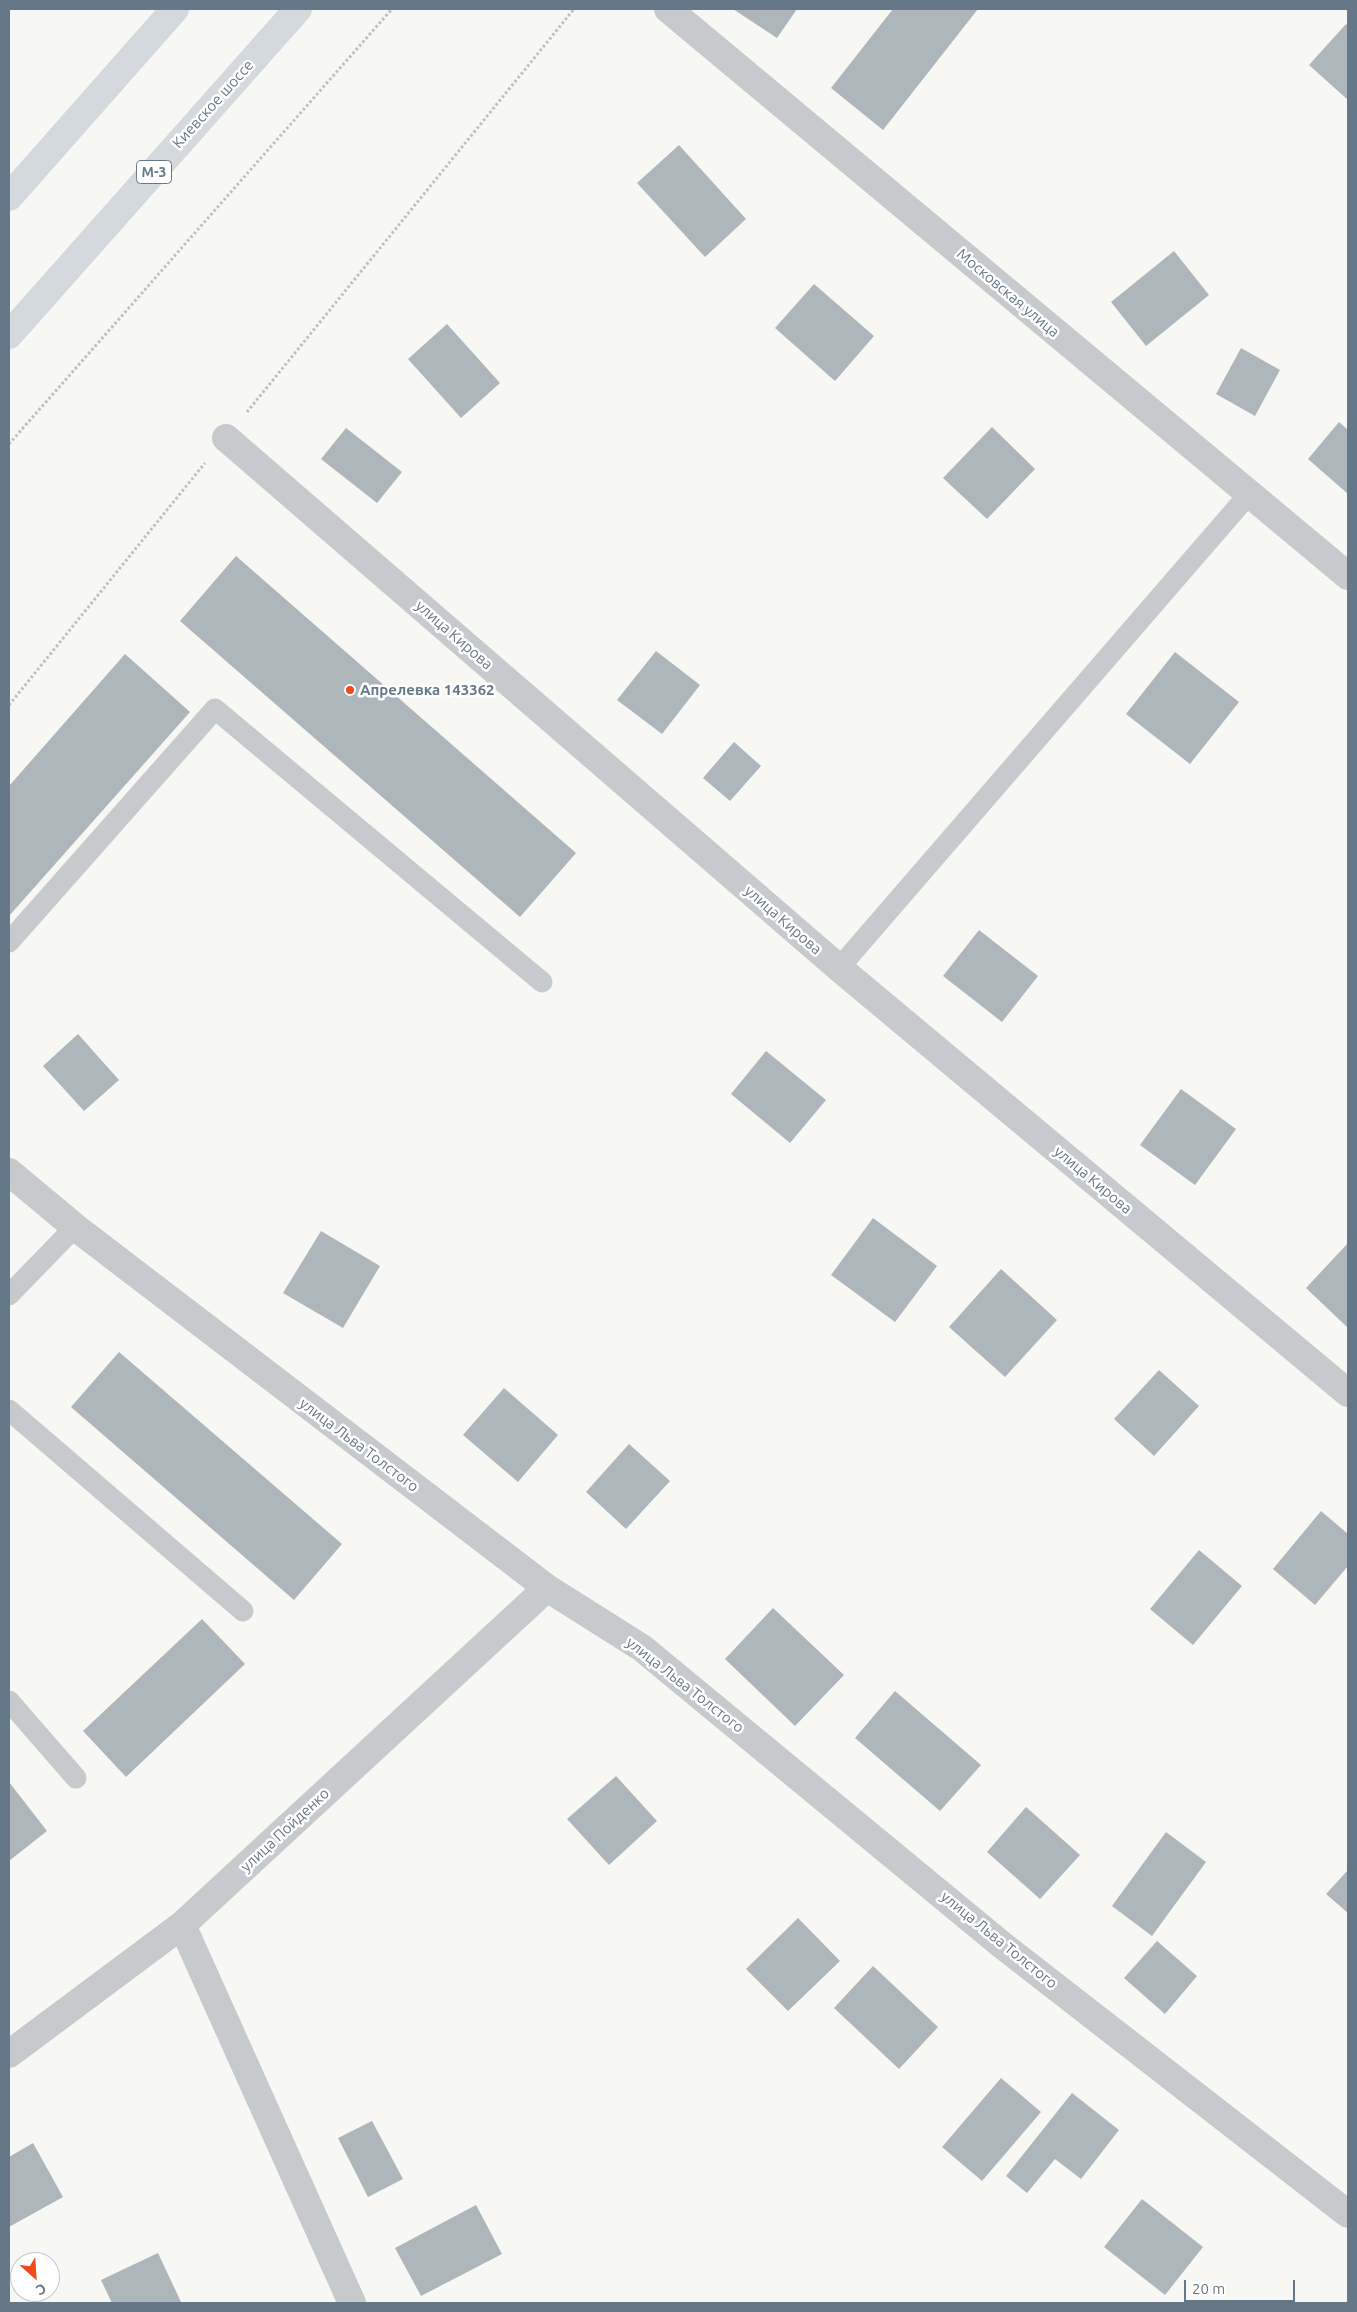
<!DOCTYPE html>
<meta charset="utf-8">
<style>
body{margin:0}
#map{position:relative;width:1357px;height:2312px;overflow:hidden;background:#f7f7f4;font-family:Ubuntu,sans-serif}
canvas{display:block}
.frame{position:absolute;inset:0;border:10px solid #647887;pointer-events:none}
.north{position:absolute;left:10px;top:2252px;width:50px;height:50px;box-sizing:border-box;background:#fff;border:1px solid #c1c9cf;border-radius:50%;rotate:154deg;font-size:14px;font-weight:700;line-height:20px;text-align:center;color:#647887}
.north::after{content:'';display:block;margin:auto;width:18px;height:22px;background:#f0491b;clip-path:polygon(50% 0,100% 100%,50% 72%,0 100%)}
.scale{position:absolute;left:1184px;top:2280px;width:111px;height:22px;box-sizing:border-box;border:2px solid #647887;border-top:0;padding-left:6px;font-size:15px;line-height:18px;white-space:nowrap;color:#647887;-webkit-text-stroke:4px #fff;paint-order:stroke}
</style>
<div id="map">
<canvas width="1357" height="2312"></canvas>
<div class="frame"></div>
<div class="north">С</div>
<div class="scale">20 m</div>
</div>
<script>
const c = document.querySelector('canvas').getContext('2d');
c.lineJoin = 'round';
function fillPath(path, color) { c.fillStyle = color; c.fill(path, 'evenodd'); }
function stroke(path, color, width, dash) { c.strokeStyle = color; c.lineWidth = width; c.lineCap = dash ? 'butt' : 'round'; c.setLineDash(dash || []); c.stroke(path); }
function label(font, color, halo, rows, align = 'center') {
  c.font = font + ' Ubuntu,sans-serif'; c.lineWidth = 5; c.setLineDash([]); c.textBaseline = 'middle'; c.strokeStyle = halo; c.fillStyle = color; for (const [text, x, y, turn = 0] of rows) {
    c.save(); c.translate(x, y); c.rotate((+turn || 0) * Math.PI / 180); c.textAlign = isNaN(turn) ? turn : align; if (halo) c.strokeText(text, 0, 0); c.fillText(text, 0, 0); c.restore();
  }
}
const building = new Path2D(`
 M733 9H797L777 38Z
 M893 9H978L883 130 831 88Z
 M1346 24 1348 26V100L1309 65Z
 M679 145 746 219 705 257 637 183Z
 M1174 251 1209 295 1146 346 1111 302Z
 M814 284 874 336 835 381 775 328Z
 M447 324 500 383 461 418 408 359Z
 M1241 348 1280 370 1255 416 1216 394Z
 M1339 422 1348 430V494L1308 459Z
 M992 427 1035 469 987 519 943 478Z
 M346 428 402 472 377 503 321 459Z
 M236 556 576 853 520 917 180 621Z
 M656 651 700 685 662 734 617 700Z
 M1175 652 1239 702 1190 764 1126 714Z
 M125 654 190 712 9 916V786Z
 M734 742 761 766 730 801 703 778Z
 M979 930 1038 976 1002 1022 943 976Z
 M78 1034 119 1080 84 1111 43 1066Z
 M766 1051 826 1100 790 1143 731 1094Z
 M1181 1089 1236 1129 1195 1185 1140 1145Z
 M873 1218 937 1266 895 1322 831 1275Z
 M321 1231 380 1266 343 1328 283 1293Z
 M1348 1243V1328L1306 1288Z
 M1001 1269 1057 1320 1005 1377 949 1327Z
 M119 1352 342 1544 294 1600 71 1407Z
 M1159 1370 1199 1406 1154 1456 1114 1419Z
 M504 1388 558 1435 518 1482 463 1435Z
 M629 1444 670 1481 626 1529 586 1492Z
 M1321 1511 1348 1534V1566L1315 1605 1273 1569Z
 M1199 1550 1242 1586 1193 1645 1150 1609Z
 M773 1608 844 1675 795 1726 725 1659Z
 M202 1619 245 1664 126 1777 83 1731Z
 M895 1691 981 1765 940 1811 855 1738Z
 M616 1776 657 1821 609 1865 567 1819Z
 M9 1782 47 1831 9 1861Z
 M1026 1807 1080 1855 1040 1899 987 1852Z
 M1166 1832 1206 1862 1152 1936 1112 1906Z
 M1348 1870V1913L1326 1894Z
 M798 1918 840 1961 788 2011 746 1969Z
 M1157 1941 1197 1976 1165 2014 1124 1978Z
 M873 1966 938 2027 899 2069 834 2008Z
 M1001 2078 1041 2112 982 2181 942 2147Z
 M1072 2093 1119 2130 1081 2179 1055 2159 1027 2193 1006 2176Z
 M372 2121 403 2179 368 2197 338 2138Z
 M33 2143 63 2197 9 2227V2157Z
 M1142 2199 1203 2247 1165 2295 1104 2247Z
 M476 2205 502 2254 421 2296 395 2248Z
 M158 2253 181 2302 112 2303 101 2280Z`);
const path = new Path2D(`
 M247 412 574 9
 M9 444 392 9
 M9 705 205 463`);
const lane = new Path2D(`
 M9 942 215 709 542 982
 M839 968 1249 494
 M9 1295 75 1227
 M9 1410 243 1611
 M9 1701 76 1778`);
const street = new Path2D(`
 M668 9 1348 576
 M226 438 839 968 1348 1393
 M9 1172 75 1227 547 1588 642 1648 1002 1945 1348 2214
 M182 1925 352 2303
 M9 2054 182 1925 547 1588`);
const highway = new Path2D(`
 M9 197 175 9
 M9 335 298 9`);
const markers = [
 [350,690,5,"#f0491b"]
];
const shields = [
 [154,172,35]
];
const shieldNames = [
 ["М-3",154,172]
];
const streetNames = [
 ["Киевское шоссе",213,104,-48],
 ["Московская улица",1008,293,40],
 ["улица Кирова",454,635,41],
 ["улица Кирова",783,920,41],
 ["улица Кирова",1093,1180,40],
 ["улица Льва Толстого",359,1445,37],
 ["улица Льва Толстого",685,1685,38],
 ["улица Пойденко",285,1830,-43],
 ["улица Льва Толстого",999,1940,39]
];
const poiNames = [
 ["Апрелевка 143362",360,690]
];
fillPath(building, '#adb6bb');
stroke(path, '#bdc0c2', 3, [2.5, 2.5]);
stroke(lane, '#c6cacd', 21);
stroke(street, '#c6cacd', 28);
stroke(highway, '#d4d9dd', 28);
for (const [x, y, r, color] of markers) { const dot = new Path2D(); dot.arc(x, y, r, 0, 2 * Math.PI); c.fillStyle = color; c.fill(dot); stroke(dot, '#fff', 2); }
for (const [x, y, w] of shields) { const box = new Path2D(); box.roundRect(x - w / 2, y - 11.5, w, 23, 4); c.fillStyle = '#fff'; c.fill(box); stroke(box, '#647887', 1); }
label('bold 14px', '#647887', null, shieldNames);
label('15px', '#647887', '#fff', streetNames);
label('bold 15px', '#647887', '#fff', poiNames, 'left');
</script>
